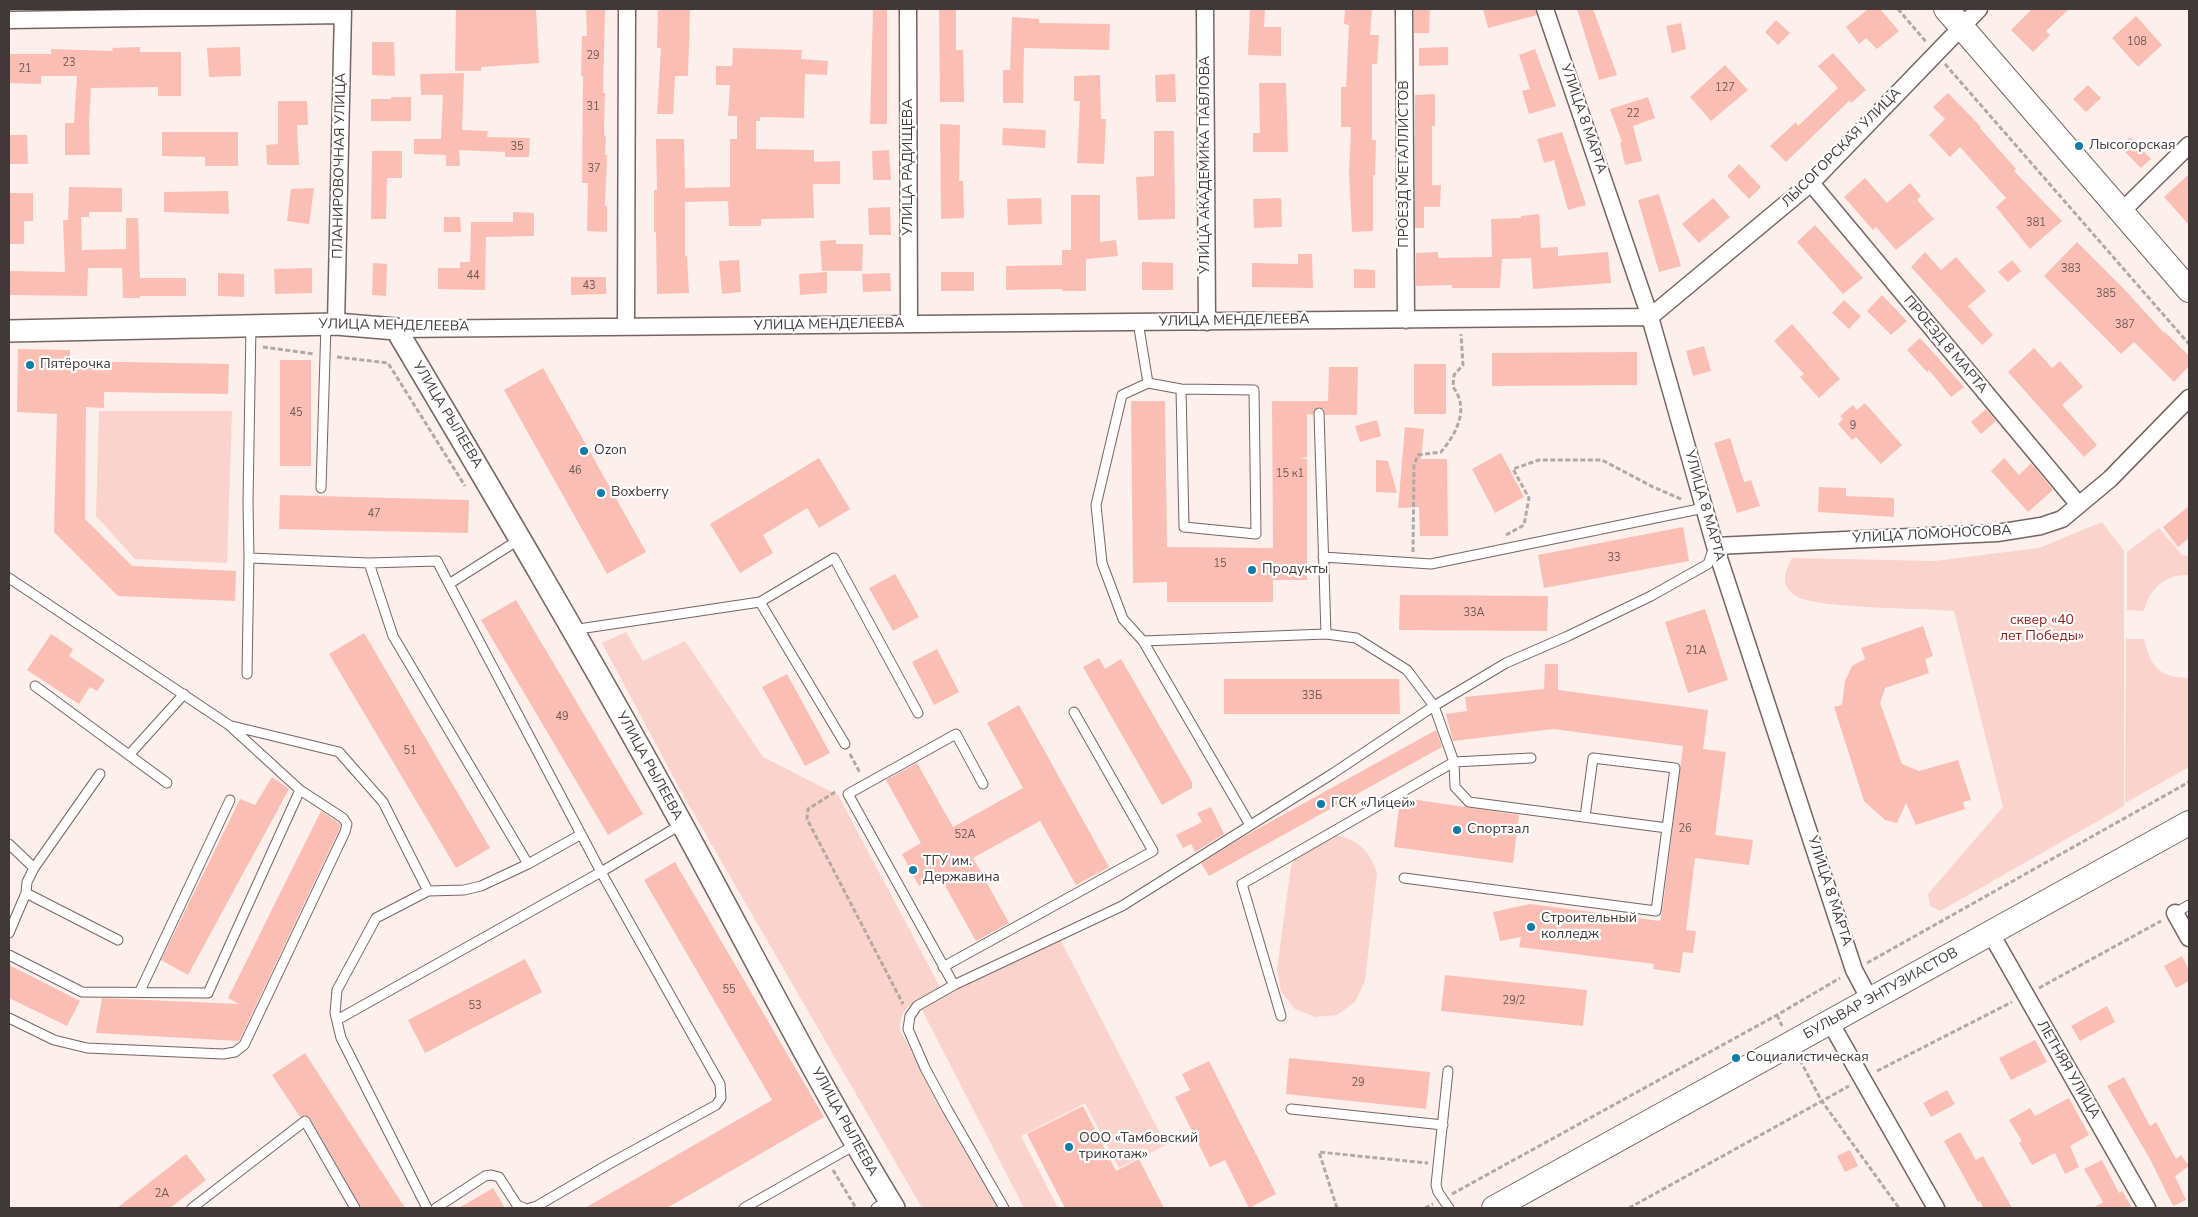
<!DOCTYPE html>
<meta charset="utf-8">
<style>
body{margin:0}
#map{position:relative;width:2198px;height:1217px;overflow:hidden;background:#fdefec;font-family:"Nunito Sans",sans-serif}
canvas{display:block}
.frame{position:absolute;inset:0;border:10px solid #403938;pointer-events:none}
</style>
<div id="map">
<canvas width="2198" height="1217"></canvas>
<div class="frame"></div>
</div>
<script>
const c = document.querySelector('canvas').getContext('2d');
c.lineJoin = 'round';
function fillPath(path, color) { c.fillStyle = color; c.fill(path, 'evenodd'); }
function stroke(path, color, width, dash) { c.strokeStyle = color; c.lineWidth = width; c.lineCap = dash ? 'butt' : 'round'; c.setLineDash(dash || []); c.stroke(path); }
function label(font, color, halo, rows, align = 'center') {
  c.font = font + ' "Nunito Sans",sans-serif'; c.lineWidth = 4.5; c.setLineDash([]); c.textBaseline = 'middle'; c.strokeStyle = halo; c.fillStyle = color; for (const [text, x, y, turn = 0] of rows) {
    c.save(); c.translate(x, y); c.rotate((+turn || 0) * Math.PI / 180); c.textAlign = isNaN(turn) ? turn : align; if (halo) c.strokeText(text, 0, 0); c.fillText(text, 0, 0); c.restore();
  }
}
const green = new Path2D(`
 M99 411H232L227 563 135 559 96 516Z
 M2102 522 2124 551V806L1940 911 1930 906 1928 894 2003 807 1954 611C1925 608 1811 609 1794 595 1780 585 1785 570 1792 558L1935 561 2039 548Z
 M2159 528 2182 555 2189 556V575C2165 574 2150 588 2144 611L2127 610V552Z
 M626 632 643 661 685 641 763 757 838 795 941 989C920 999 899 1003 900 1030L945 1118 998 1208H922L683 795 602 643Z
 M2126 639H2144C2151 668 2159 677 2189 678V767L2125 803Z
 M1337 835C1359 841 1370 851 1377 873L1365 981 1355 1002 1337 1015 1315 1017 1295 1009 1281 991 1277 969 1291 866C1300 848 1316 837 1337 835Z
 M1059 937 1166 1145 1119 1168 1085 1103 1021 1136 1058 1208H1024L921 1008Z`);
const building = new Path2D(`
 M456 9H536L539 63 481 67V71H455Z
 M586 9H605L603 93H605L604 135 606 136 605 155H607L605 206H607V232L587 231 588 183H582L583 76H581L582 36H587Z
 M658 9H690L688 76H675L673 114H657L661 48H657Z
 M873 9H887V124H870Z
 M939 9H956V50H963L964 102H940Z
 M1250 9H1265L1264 27H1281V56L1248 55Z
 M1345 9H1372L1370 35H1379L1377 64H1372V140H1376L1375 175H1373V231L1352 232 1349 174 1351 127H1341V87H1346L1349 25 1344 24Z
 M1414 9H1430L1429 33H1414Z
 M1483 9H1535L1537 15 1488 28Z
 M1577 9H1593L1617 75 1599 80Z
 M1868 9H1880L1899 31 1877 49 1866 38 1859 44 1846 27Z
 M2032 9H2069L2046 31 2050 35 2033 52 2011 30Z
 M2136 16 2162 45 2138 67 2112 38Z
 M1012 17 1039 19V23L1110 24 1109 50 1024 48 1023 103H1003V70H1010Z
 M1776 20 1790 33 1778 45 1765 32Z
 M1681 23 1686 49 1672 53 1666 26Z
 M372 42H394L395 76 372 75Z
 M140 47V52H181V96H158V87L91 88 89 123 90 155H65V123H74L77 76H41V84L9 83V54H51V49L113 51 112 48Z
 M240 47 241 76 209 77 207 48Z
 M1448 47V65L1419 66V48Z
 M733 48 802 50 801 59 828 61 827 75 805 74 804 118 760 117V121H756V149L814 150V162L840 161V184H813L814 218 761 219V226H729L728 201 685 202V256H687L689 293 657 294 656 232H654V190H657L656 139H684L685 188 730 187V139H737V116H728L730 85H716V66H732Z
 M1535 49 1556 106 1529 114 1522 91 1530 89 1519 55Z
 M1833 53 1866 90 1851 103 1850 100 1786 162 1770 146 1796 122 1798 126 1838 88 1818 66Z
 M1725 65 1748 90 1711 121 1690 97Z
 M464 73 462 130 488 131 487 137 530 138 529 157H505V152L459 150 460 166H446V155L414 154V139H441L443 95H421L420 74Z
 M1175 74 1176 102H1156L1155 75Z
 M1100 75 1101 119H1106L1104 164 1077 163 1080 101H1074V76Z
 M1259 83H1286L1288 152H1253V133H1260Z
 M2088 85 2101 98 2086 112 2073 99Z
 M1948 93 1981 127 1980 128 2016 169 2014 171 2062 221 2030 249 1996 207 2006 198 1960 147 1950 157 1929 135 1945 119 1933 107Z
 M1435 94V126H1432V185H1441L1440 207H1424V228H1415V95Z
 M391 97H411V121H371V99H391Z
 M1648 97 1655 118 1633 126 1642 161 1625 165 1620 143 1622 142 1610 109Z
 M278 101H307L308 125H297L299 165H267L266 145 278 144Z
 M940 124 960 125 959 181H963L964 218 941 219Z
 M1003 128 1046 130 1045 148 1002 145Z
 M1154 131H1174L1175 219 1138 220 1136 177 1154 176Z
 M162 132H238V166H205V157L162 156Z
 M1562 132 1586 205 1568 210 1554 160 1544 163 1537 139Z
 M9 135H27L28 164H9Z
 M2130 137 2151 159 2141 168 2120 147Z
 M889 150 891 180H873L872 151Z
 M372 151H402V178H387L386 219H371Z
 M1739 164 1761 187 1749 199 1727 176Z
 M2189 174V225L2164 197Z
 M1865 178 1887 203 1910 183 1921 196 1917 200 1934 219 1896 250 1876 227 1873 230 1844 197Z
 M69 187 122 188V212H89V217H81L82 250 126 249V218H138L140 278H186V296H140V298H123L122 268H88L87 296 9 295V271L65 272 63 220H68Z
 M314 188 309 224 287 221 291 189Z
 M228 191 229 214 164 212V192Z
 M9 193H33V221H24V244H9Z
 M1659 194 1681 266 1659 272 1638 200Z
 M1071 195H1100V242L1116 240 1118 256 1086 259V291H1062V289L1006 290V266L1062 265V250H1071Z
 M1041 198 1042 224 1008 225 1007 199Z
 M1281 198 1282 227 1254 228 1253 199Z
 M1713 198 1730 217 1699 243 1682 224Z
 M890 207 891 235H869L868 208Z
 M513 212 534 213V236L486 237 485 290 438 289V268H460V262H470L471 222H513Z
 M1539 214 1541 248 1558 247V256L1608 252 1611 283 1533 289 1531 258 1502 259 1500 288H1452V285L1416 286V253L1438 252V258L1492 257 1491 219 1521 218V216Z
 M444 217H460L461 232H444Z
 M1815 225 1863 278 1843 294 1797 242Z
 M836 240V244H863L862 271H822L820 241Z
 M2077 242 2125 290 2164 333 2165 332 2189 356V366L2174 382 2134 342 2121 354 2044 276Z
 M1925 252 1941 270 1956 257 1986 291 1968 306 1993 335 1982 345 1911 267Z
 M1298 254H1312L1313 288 1252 287V263L1298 264Z
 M739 260 741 292 722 294 719 261Z
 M2012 260 2021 271 2008 282 1998 272Z
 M1142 262 1173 263V290H1142Z
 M373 263 387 264 386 296 372 295Z
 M312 268V293L275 294 274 269Z
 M1354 269 1375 270V288H1354Z
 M827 272V293L800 295 799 274Z
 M941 272H974V291H941Z
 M218 273 244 274V297L218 296Z
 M890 273 891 291 863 292 862 274Z
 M571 277H606V294L571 295Z
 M1882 295 1907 321 1891 335 1867 311Z
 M1844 300 1861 316 1849 329 1832 313Z
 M1792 324 1840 379 1819 398 1800 377 1804 374 1774 341Z
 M1920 338 1964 387 1951 397 1929 370 1927 372 1907 350Z
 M1704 346 1711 371 1693 376 1686 351Z
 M2034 348 2052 368 2060 361 2083 387 2062 405 2097 445 2084 457 2008 372Z
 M18 349 70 350V361L229 364 228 394 104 392V408L86 407 85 519 132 566 236 571 235 601 118 596 54 532 57 414 17 412Z
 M1637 352V385L1492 386V353Z
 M280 360H311V466H280Z
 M1414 364H1446V414H1414Z
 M1329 367H1358L1357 415H1325L1324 409 1319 407 1314 410 1313 415 1307 414V457L1300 459H1307V580H1273V602H1167V582L1133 583 1131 401H1165L1167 547 1273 548 1272 401H1328Z
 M543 368 646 552 607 574 504 390Z
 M1865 403 1902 445 1881 464 1856 437 1852 440 1838 424 1843 419 1840 416 1853 405 1857 410Z
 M1986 409 1996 421 1981 434 1971 422Z
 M1377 420 1381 436 1360 442 1355 426Z
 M1405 427 1424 429 1421 459H1447L1448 536H1420L1419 507 1398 508Z
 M1730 438 1744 482 1751 480 1760 506 1737 513 1714 443Z
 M1501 453 1524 497 1495 513 1472 469Z
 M819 458 850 509 819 528 807 508 763 535 773 553 740 573 710 524Z
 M2004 458 2019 475 2031 463 2053 490 2028 512 1991 471Z
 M1376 460 1388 461 1397 493 1376 492Z
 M1819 487 1846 488V496L1894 498V517L1818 512Z
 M280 495 469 500 468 533 279 529Z
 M2189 506V538L2178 547 2163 527Z
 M1683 527 1689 561 1544 588 1538 555Z
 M895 574 919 617 893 631 869 588Z
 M1400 595 1548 596 1547 631 1399 630Z
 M516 600 643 814 608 835 481 620Z
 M1705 609 1728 680 1688 693 1665 622Z
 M1923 626 1933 656 1925 659 1929 673 1885 688 1880 703 1902 764 1919 771 1958 760 1971 800 1963 802 1965 809 1916 825 1906 803 1897 823 1885 820 1864 801 1834 707 1842 705 1845 681 1852 666 1865 659 1861 648Z
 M364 633 490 848 456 868 329 654Z
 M51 634 73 649 69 656 105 680 97 691 90 687 79 704 27 670Z
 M937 649 959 692 934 705 912 662Z
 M1099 658 1105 669 1121 659 1192 782V788L1162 805 1083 667Z
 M1545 664H1558V690L1708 710 1703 749 1726 752 1715 835 1753 840 1749 865 1695 858 1686 930 1696 931 1693 953 1683 952 1680 973 1653 969 1654 964 1519 947 1521 937 1500 941 1493 912 1530 904 1660 921 1662 912 1683 746 1553 729 1453 741 1446 714 1467 711 1465 697 1544 689Z
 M787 674 830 753 805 766 762 687Z
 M1224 679H1399L1400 714H1224Z
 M1019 705 1109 867 1076 885 1040 821 973 858 1009 923 976 941 939 875 919 886 902 854 921 843 886 780 917 763 953 827 1023 788 987 723Z
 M1436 730 1442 747 1209 876 1201 863 1243 837Z
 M272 777 289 789 188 975 161 960 240 799 255 805Z
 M1404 798 1519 815 1513 863 1394 847 1400 800Z
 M1211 807 1224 834 1195 852 1191 844 1183 848 1176 835 1202 822 1197 813Z
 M321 811 339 823 340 825 339 830 239 1041 96 1033 102 998 239 1004 228 998Z
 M675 862 824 1117 667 1208H585L772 1100 644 880Z
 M2182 956 2189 970V981L2176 988 2164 966Z
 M525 959 542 992 425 1053 408 1020Z
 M9 965 80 1001 67 1026 9 998Z
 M1445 975 1587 990 1583 1026 1441 1011Z
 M2107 1006 2115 1022 2080 1041 2071 1026Z
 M2035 1040 2047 1062 2011 1080 1999 1058Z
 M305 1053 405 1208H361L310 1118 305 1115 300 1117 272 1075Z
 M1289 1058 1430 1072 1426 1109 1286 1094Z
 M1209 1061 1276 1194 1249 1208 1225 1160 1210 1167 1175 1097 1190 1090 1182 1074Z
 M2124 1077 2150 1126 2156 1122 2176 1159 2181 1155 2189 1166 2175 1176 2186 1200 2173 1206 2150 1159 2107 1086Z
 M1947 1090 1955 1104 1931 1117 1923 1103Z
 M2069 1098 2089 1135 2070 1146 2079 1167 2065 1174 2055 1153 2032 1165 2019 1143 2022 1141 2009 1120 2030 1108 2035 1116Z
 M1083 1106 1116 1171 1139 1159 1164 1208H1065L1027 1134Z
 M1960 1132 1976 1160 1983 1156 2012 1208H1983L1980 1201 1978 1202 1944 1141Z
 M1850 1150 1858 1166 1845 1172 1837 1156Z
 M186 1154 206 1180 170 1208H117Z
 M2102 1160 2119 1193 2122 1191 2132 1208H2093L2103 1202 2084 1169Z
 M493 1188 505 1208H459Z`);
const path = new Path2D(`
 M1898 9 1927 43
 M1945 64 2189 344
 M263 347 314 354
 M337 357 388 363 465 486
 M1506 535 1524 525 1529 498 1513 469 1539 460H1602L1653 487 1683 500
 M1413 552 1414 465 1418 455 1441 452C1456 434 1470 409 1453 387L1454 375 1463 365 1461 334
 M850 754 860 773
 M835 792 808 809 807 819 903 1004
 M1867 963 2189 782
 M2039 988 2161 921
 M1777 1015 1782 1026
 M1800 1060 1821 1100 1899 1208
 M1877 1071 2012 1002
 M833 1170 856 1208
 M1452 1194 1777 1015 1840 978
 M1337 1208 1319 1152 1428 1163
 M1425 1208 1433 1204
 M1629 1208 1849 1086`);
const service = new Path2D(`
 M1138 322 1148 383 1181 389 1254 390 1256 534 1184 527 1181 389
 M251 325 248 502 249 558 369 563 437 561 449 584
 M1148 383 1122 395 1096 505 1102 563 1123 619 1143 641 1326 634 1356 638 1407 670 1434 706 1454 762 1531 758
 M1319 413 1326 634
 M321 488 326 324
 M1323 557 1431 564 1704 508
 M369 563 393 636 528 864
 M9 578 229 725 300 790 208 993 82 992 9 955
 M760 602 845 744
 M572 630 760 602 834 558 918 713
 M1143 641 1250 825
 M247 674 249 558
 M35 686 167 783
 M232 726 339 752 383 802 428 891
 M129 755 184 694
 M1585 817 1593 758 1675 768 1667 828
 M9 844 34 868
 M26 893 27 882 34 868 100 774
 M2175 913 2189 905
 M9 933 26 893 118 940
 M943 967 1153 851 1074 712
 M954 985 848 794 956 734 983 784
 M140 991 230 800
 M1281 1016 1242 884 1454 762 1455 787 1469 802 1667 828 1656 911 1404 878
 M9 1018 54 1040 87 1048 223 1054 235 1052 244 1045 345 832 347 824 343 818 300 790
 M337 1020 601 872 449 584 520 539
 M1448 1071 1436 1185 1438 1192 1449 1208
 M1291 1109 1443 1125
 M192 1208 305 1121 355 1208
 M427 1208 341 1038 335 1013 337 990 376 918 428 891 464 890 481 886 528 864 580 835
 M436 1208 485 1176 491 1175 499 1177 517 1205 524 1208
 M530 1208 537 1206 609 1164 716 1105 721 1098 720 1084 601 872 682 824
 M744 1208 855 1145
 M876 1208 888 1200
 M1004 1208 947 1109 925 1068 908 1029 910 1016 917 1006 954 985 1122 906 1332 774 1434 706 1506 663 1568 636 1651 596 1708 564 1714 547`);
const minor = new Path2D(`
 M908 9 909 324
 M1205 9 1207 322
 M1404 9 1406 320
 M1545 9 1650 317 1715 546 1854 970 1870 1000
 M9 20 343 15
 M1811 183 2079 505
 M2121 212 2189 145
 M336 324 343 9
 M626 327 627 9
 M396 329 1650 317 1811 183 1979 9
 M1715 546 1997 533 2041 526 2062 519 2110 479 2189 398
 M2175 913 2189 938
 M1990 932 2147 1208
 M1830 1022 1936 1208`);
const tertiary = new Path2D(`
 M9 331 336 324 396 329C494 494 591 658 683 826 753 954 818 1084 894 1208`);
const secondary = new Path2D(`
 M1946 9 2189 290
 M1494 1208 2189 823`);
const markers = [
 [2079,146,5,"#117ca6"],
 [30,365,5,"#117ca6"],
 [584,451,5,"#117ca6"],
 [601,493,5,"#117ca6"],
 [1252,570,5,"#117ca6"],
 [1321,804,5,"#117ca6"],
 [1457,830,5,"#117ca6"],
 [913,870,5,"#117ca6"],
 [1531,927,5,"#117ca6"],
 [1736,1058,5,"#117ca6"],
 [1069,1147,5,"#117ca6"]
];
const numberNames = [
 ["108",2137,42],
 ["29",593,56],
 ["23",69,63],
 ["21",25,69],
 ["127",1725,88],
 ["31",593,107],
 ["22",1633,114],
 ["35",517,147],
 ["37",594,169],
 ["381",2036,223],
 ["383",2071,269],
 ["44",473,276],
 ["43",589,286],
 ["385",2106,294],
 ["387",2125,325],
 ["45",296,413],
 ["9",1853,426],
 ["46",575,471],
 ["15 к1",1290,474],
 ["47",374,514],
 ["33",1614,558],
 ["15",1220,564],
 ["33А",1474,613],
 ["21А",1696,651],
 ["33Б",1312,696],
 ["49",562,717],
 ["51",410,751],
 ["26",1685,829],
 ["52А",965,835],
 ["55",729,990],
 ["29/2",1514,1001],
 ["53",475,1006],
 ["29",1358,1083],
 ["2А",162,1194]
];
const streetNames = [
 ["УЛИЦА 8 МАРТА",1583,119,71],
 ["ЛЫСОГОРСКАЯ УЛИЦА",1842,148,-45],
 ["ПРОЕЗД МЕТАЛЛИСТОВ",1405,164,-90],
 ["УЛИЦА АКАДЕМИКА ПАВЛОВА",1206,165,-90],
 ["ПЛАНИРОВОЧНАЯ УЛИЦА",340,166,-89],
 ["УЛИЦА РАДИЩЕВА",909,167,-90],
 ["УЛИЦА МЕНДЕЛЕЕВА",1234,321,-1],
 ["УЛИЦА МЕНДЕЛЕЕВА",829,325,-1],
 ["УЛИЦА МЕНДЕЛЕЕВА",394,326,1],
 ["ПРОЕЗД 8 МАРТА",1945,345,50],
 ["УЛИЦА РЫЛЕЕВА",447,415,59],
 ["УЛИЦА 8 МАРТА",1704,506,74],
 ["УЛИЦА ЛОМОНОСОВА",1932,535,-3],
 ["УЛИЦА РЫЛЕЕВА",649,766,61],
 ["УЛИЦА 8 МАРТА",1829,891,72],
 ["БУЛЬВАР ЭНТУЗИАСТОВ",1881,994,-29],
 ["ЛЕТНЯЯ УЛИЦА",2068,1070,60],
 ["УЛИЦА РЫЛЕЕВА",844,1122,61]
];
const poiNames = [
 ["Лысогорская",2089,146],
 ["Пятёрочка",40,365],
 ["Ozon",594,451],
 ["Boxberry",611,493],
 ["Продукты",1262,570],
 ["ГСК «Лицей»",1331,804],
 ["Спортзал",1467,830],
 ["ТГУ им.",923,862],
 ["Державина",923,878],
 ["Строительный",1541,919],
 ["колледж",1541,935],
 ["Социалистическая",1746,1058],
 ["ООО «Тамбовский",1079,1139],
 ["трикотаж»",1079,1155]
];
const parkNames = [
 ["cквер «40",2042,621],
 ["лет Победы»",2042,637]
];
fillPath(green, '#fad3cc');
fillPath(building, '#fbbeb4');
stroke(service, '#746562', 11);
stroke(minor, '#746562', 19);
stroke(tertiary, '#746562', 24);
stroke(secondary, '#746562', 26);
stroke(path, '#b3a8a5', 3, [5, 2.5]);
stroke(service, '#fff', 9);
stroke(minor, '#fff', 16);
stroke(tertiary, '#fff', 21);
stroke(secondary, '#fff', 24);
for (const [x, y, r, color] of markers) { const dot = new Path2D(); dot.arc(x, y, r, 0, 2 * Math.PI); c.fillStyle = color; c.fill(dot); stroke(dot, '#fff', 2); }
label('11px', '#6f5a57', null, numberNames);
label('14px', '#403938', '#fff', streetNames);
label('14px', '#403938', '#fff', poiNames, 'left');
label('14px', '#922218', '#fff', parkNames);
</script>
